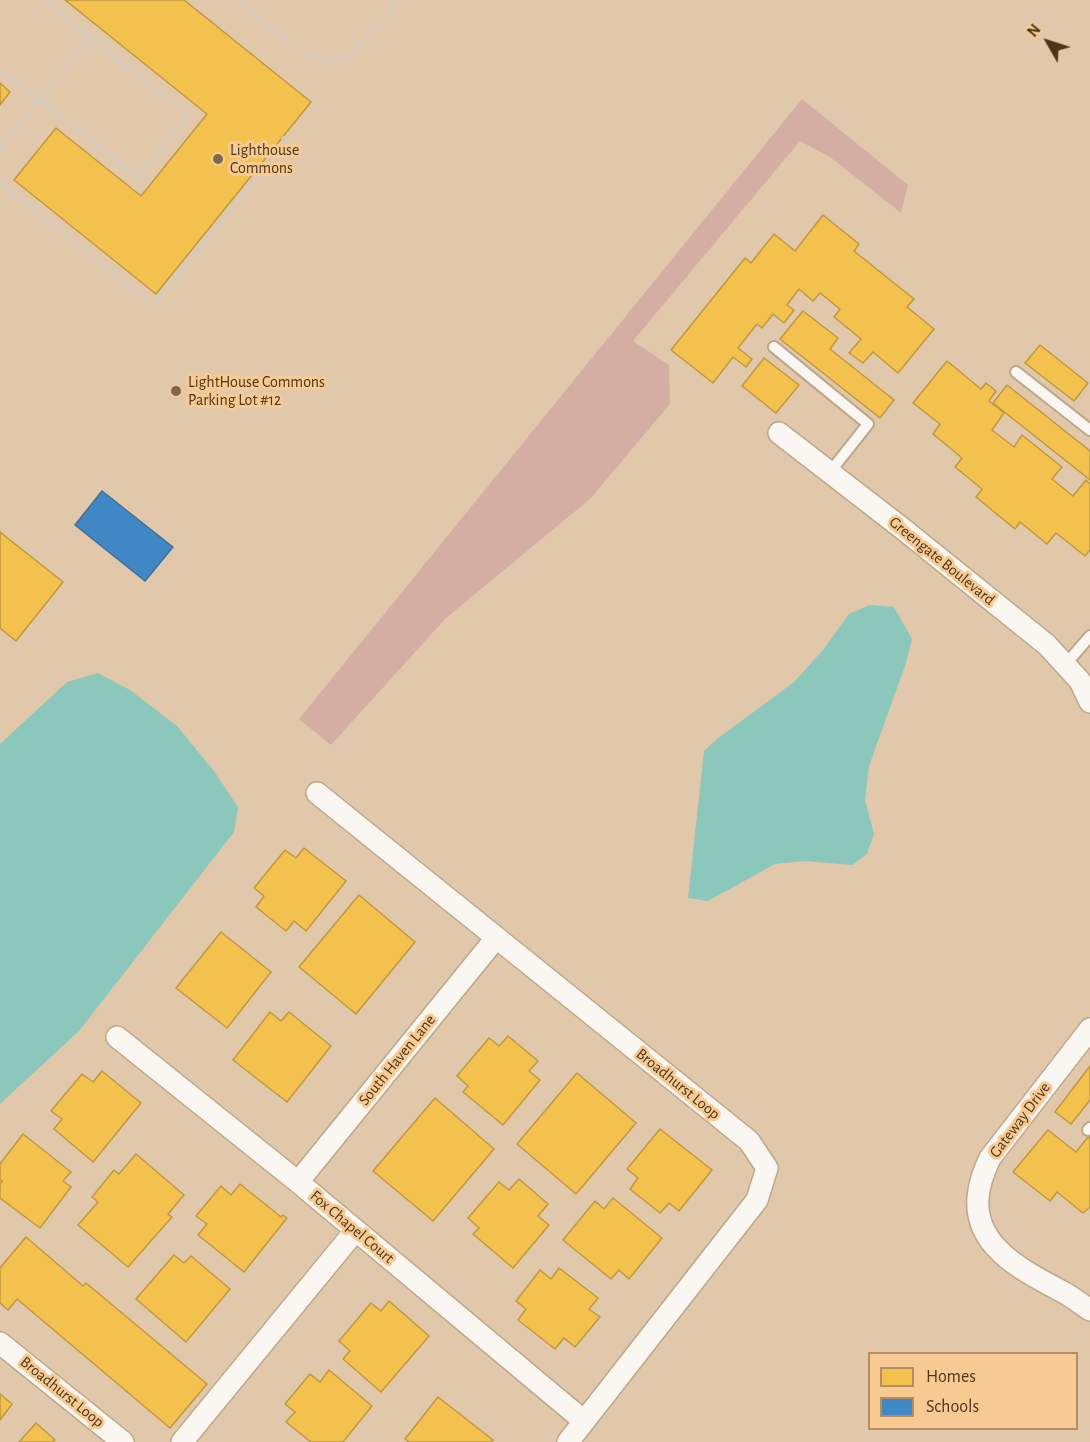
<!DOCTYPE html>
<style>
body{margin:0}
#map{position:relative;width:1090px;height:1442px;overflow:hidden;background:#e1c8aa;font-family:"Alegreya Sans",sans-serif}
canvas{display:block}
.legend{position:absolute;left:868px;top:1352px;width:210px;height:78px;box-sizing:border-box;background:#f7ca94;border:2px solid #b38e62;margin:0;padding:8px 10px;list-style:none;font-size:18px;color:#4c3518}
.legend li{display:flex;align-items:center;gap:12px;height:30px}
.legend b{width:30px;border:2px solid #b38e62}
.north{position:absolute;left:1018px;top:12px;width:60px;height:60px;-webkit-text-stroke:4px #f7ca94;paint-order:stroke;rotate:309deg;font-size:16px;font-weight:700;line-height:24px;text-align:center;color:#4c3518}
.north::after{content:'';display:block;margin:auto;width:21px;height:27px;background:#4c3518;clip-path:polygon(50% 0,100% 100%,50% 72%,0 100%)}
</style>
<div id="map">
<canvas width="1090" height="1442"></canvas>
<ul class="legend">
<li><b style="height:16px;background:#f2c14e"></b>Homes</li>
<li><b style="height:16px;background:#3f88c5"></b>Schools</li>
</ul>
<div class="north">N</div>
</div>
<script>
const c = document.querySelector('canvas').getContext('2d');
c.lineJoin = 'round';
function fillPath(path, color) { c.fillStyle = color; c.fill(path, 'evenodd'); }
function stroke(path, color, width, dash) { c.strokeStyle = color; c.lineWidth = width; c.lineCap = dash ? 'butt' : 'round'; c.setLineDash(dash || []); c.stroke(path); }
function label(font, color, halo, rows, align = 'center') {
  c.font = font + ' "Alegreya Sans",sans-serif'; c.lineWidth = 6; c.setLineDash([]); c.textBaseline = 'middle'; c.strokeStyle = halo; c.fillStyle = color; for (const [text, x, y, turn = 0] of rows) {
    c.save(); c.translate(x, y); c.rotate((+turn || 0) * Math.PI / 180); c.textAlign = isNaN(turn) ? turn : align; if (halo) c.strokeText(text, 0, 0); c.fillText(text, 0, 0); c.restore();
  }
}
const green = new Path2D(`
 M802 99 908 185 901 213 830 157 800 141 633 341 669 365 670 404 590 499 446 618 331 745 299 719Z`);
const water = new Path2D(`
 M870 605 894 607 912 639 905 666 869 766 865 800 874 834 867 854 852 865 805 861 775 864 708 901 688 898 704 751 717 739 794 682 823 650 849 614Z
 M98 673 130 690 177 726 214 771 238 807 234 832 79 1031 0 1104V744L67 682Z`);
const homes = new Path2D(`
 M65 0H184L311 102 156 294 14 180 56 128 141 196 207 114Z
 M0 83 10 92 0 105Z
 M823 215 859 244 854 251 914 299 907 307 934 329 898 373 873 352 863 363 849 353 861 339 834 317 840 309 820 293 813 301 799 289 787 305 794 310 784 323 773 314 762 328 757 324 738 348 752 359 746 367 733 357 713 383 671 350 745 258 751 263 774 234 795 251Z
 M803 311 838 338 830 349 894 400 880 418 780 339Z
 M1040 345 1088 383 1074 401 1025 363Z
 M764 358 799 385 776 413 742 386Z
 M947 361 981 389 986 383 996 391 989 401 1004 413 992 430 1014 447 1022 435 1062 467 1052 479 1073 496 1086 480 1090 484V550L1085 556 1056 533 1047 544 1020 522 1015 529 976 497 982 489 955 467 962 458 933 434 940 424 913 403Z
 M1007 385 1090 451V480L993 403Z
 M0 532 63 582 16 641 0 628Z
 M304 848 346 881 306 931 294 921 286 931 256 907 264 896 254 888 285 850 296 858Z
 M359 895 415 942 356 1014 299 967Z
 M221 932 271 972 227 1028 176 988Z
 M270 1012 281 1021 289 1012 331 1046 287 1102 233 1060Z
 M508 1036 538 1061 529 1071 540 1080 503 1125 463 1092 468 1086 457 1076 489 1038 499 1046Z
 M1090 1066V1100L1071 1124 1055 1112Z
 M102 1071 141 1103 93 1162 54 1129 62 1119 51 1111 82 1074 93 1082Z
 M577 1073 636 1123 576 1194 517 1144Z
 M435 1098 494 1149 433 1221 373 1171Z
 M660 1129 712 1170 679 1211 669 1203 660 1213 630 1189 638 1178 627 1169Z
 M1048 1130 1076 1152 1088 1137 1090 1138V1207L1083 1213 1057 1192 1050 1201 1013 1172Z
 M23 1134 71 1172 63 1181 71 1187 40 1228 0 1198V1184L2 1181 0 1180V1164Z
 M136 1154 184 1195 168 1214 172 1217 128 1267 78 1225 98 1202 92 1197 114 1170 119 1174Z
 M519 1179 548 1204 538 1216 549 1225 513 1268 473 1234 479 1228 468 1218 499 1182 509 1190Z
 M240 1184 281 1217 283 1215 287 1218 244 1272 198 1235 207 1224 196 1216 221 1186 231 1195Z
 M613 1198 662 1238 629 1279 619 1270 611 1279 563 1240 595 1201 604 1209Z
 M26 1237 83 1286 86 1283 207 1384 170 1428 17 1299 8 1310 0 1303V1268Z
 M174 1255 184 1263 191 1256 230 1289 186 1342 136 1299Z
 M559 1268 598 1298 589 1309 600 1317 575 1347 564 1338 555 1349 518 1320 526 1309 516 1301 540 1270 551 1279Z
 M389 1301 429 1336 381 1392 343 1359 350 1351 339 1341 371 1303 381 1311Z
 M329 1370 372 1406 343 1442H311L286 1422 295 1412 285 1404 310 1374 320 1382Z
 M0 1394 12 1404 0 1420Z
 M438 1397 493 1440 491 1442H409L405 1439Z
 M36 1423 55 1440 53 1442H19Z`);
const schools = new Path2D(`
 M102 491 173 547 145 581 75 525Z`);
const path = new Path2D(`
 M238 0C259 17 310 68 339 60 349 56 357 47 364 40 376 28 388 15 396 0
 M0 69 138 177 187 115 44 0
 M0 148 89 37
 M0 182 153 306 286 141 282 137`);
const service = new Path2D(`
 M774 347 868 424 830 472
 M1016 372 1090 430
 M1065 665 1090 636
 M1088 1130 1090 1128`);
const minor = new Path2D(`
 M779 433 903 529 1047 645 1080 681 1090 702
 M317 793 749 1141 767 1168 757 1200 568 1442
 M1090 1029 990 1158C984 1171 979 1183 978 1198 974 1248 1026 1272 1063 1292 1072 1297 1081 1304 1090 1310
 M117 1037 298 1182 584 1421
 M298 1182 496 938
 M0 1343 123 1442
 M182 1442 355 1231`);
const markers = [
 [218,159,6,"#80684b"],
 [176,391,6,"#80684b"]
];
const poiNames = [
 ["Lighthouse",230,150],
 ["Commons",230,168],
 ["LightHouse Commons",188,382],
 ["Parking Lot #12",188,400]
];
const streetNames = [
 ["Greengate Boulevard",942,561,39],
 ["South Haven Lane",397,1060,-51],
 ["Broadhurst Loop",678,1084,39],
 ["Gateway Drive",1020,1120,-53],
 ["Fox Chapel Court",352,1227,40],
 ["Broadhurst Loop",62,1392,39]
];
fillPath(green, '#d4aea3');
fillPath(water, '#8cc7bb');
fillPath(homes, '#f2c14e');
stroke(homes, '#c0973e', 1.5);
fillPath(schools, '#3f88c5');
stroke(schools, '#436f91', 1.5);
stroke(service, '#bca78b', 14);
stroke(minor, '#bca78b', 24);
stroke(path, '#d3cbc1', 4, [4.5, 3]);
stroke(service, '#faf7f2', 10);
stroke(minor, '#faf7f2', 21);
for (const [x, y, r, color] of markers) { const dot = new Path2D(); dot.arc(x, y, r, 0, 2 * Math.PI); c.fillStyle = color; c.fill(dot); stroke(dot, '#f7ca94', 2); }
label('16px', '#4c3518', '#f7ca94', poiNames, 'left');
label('16px', '#4c3518', '#f7ca94', streetNames);
</script>
